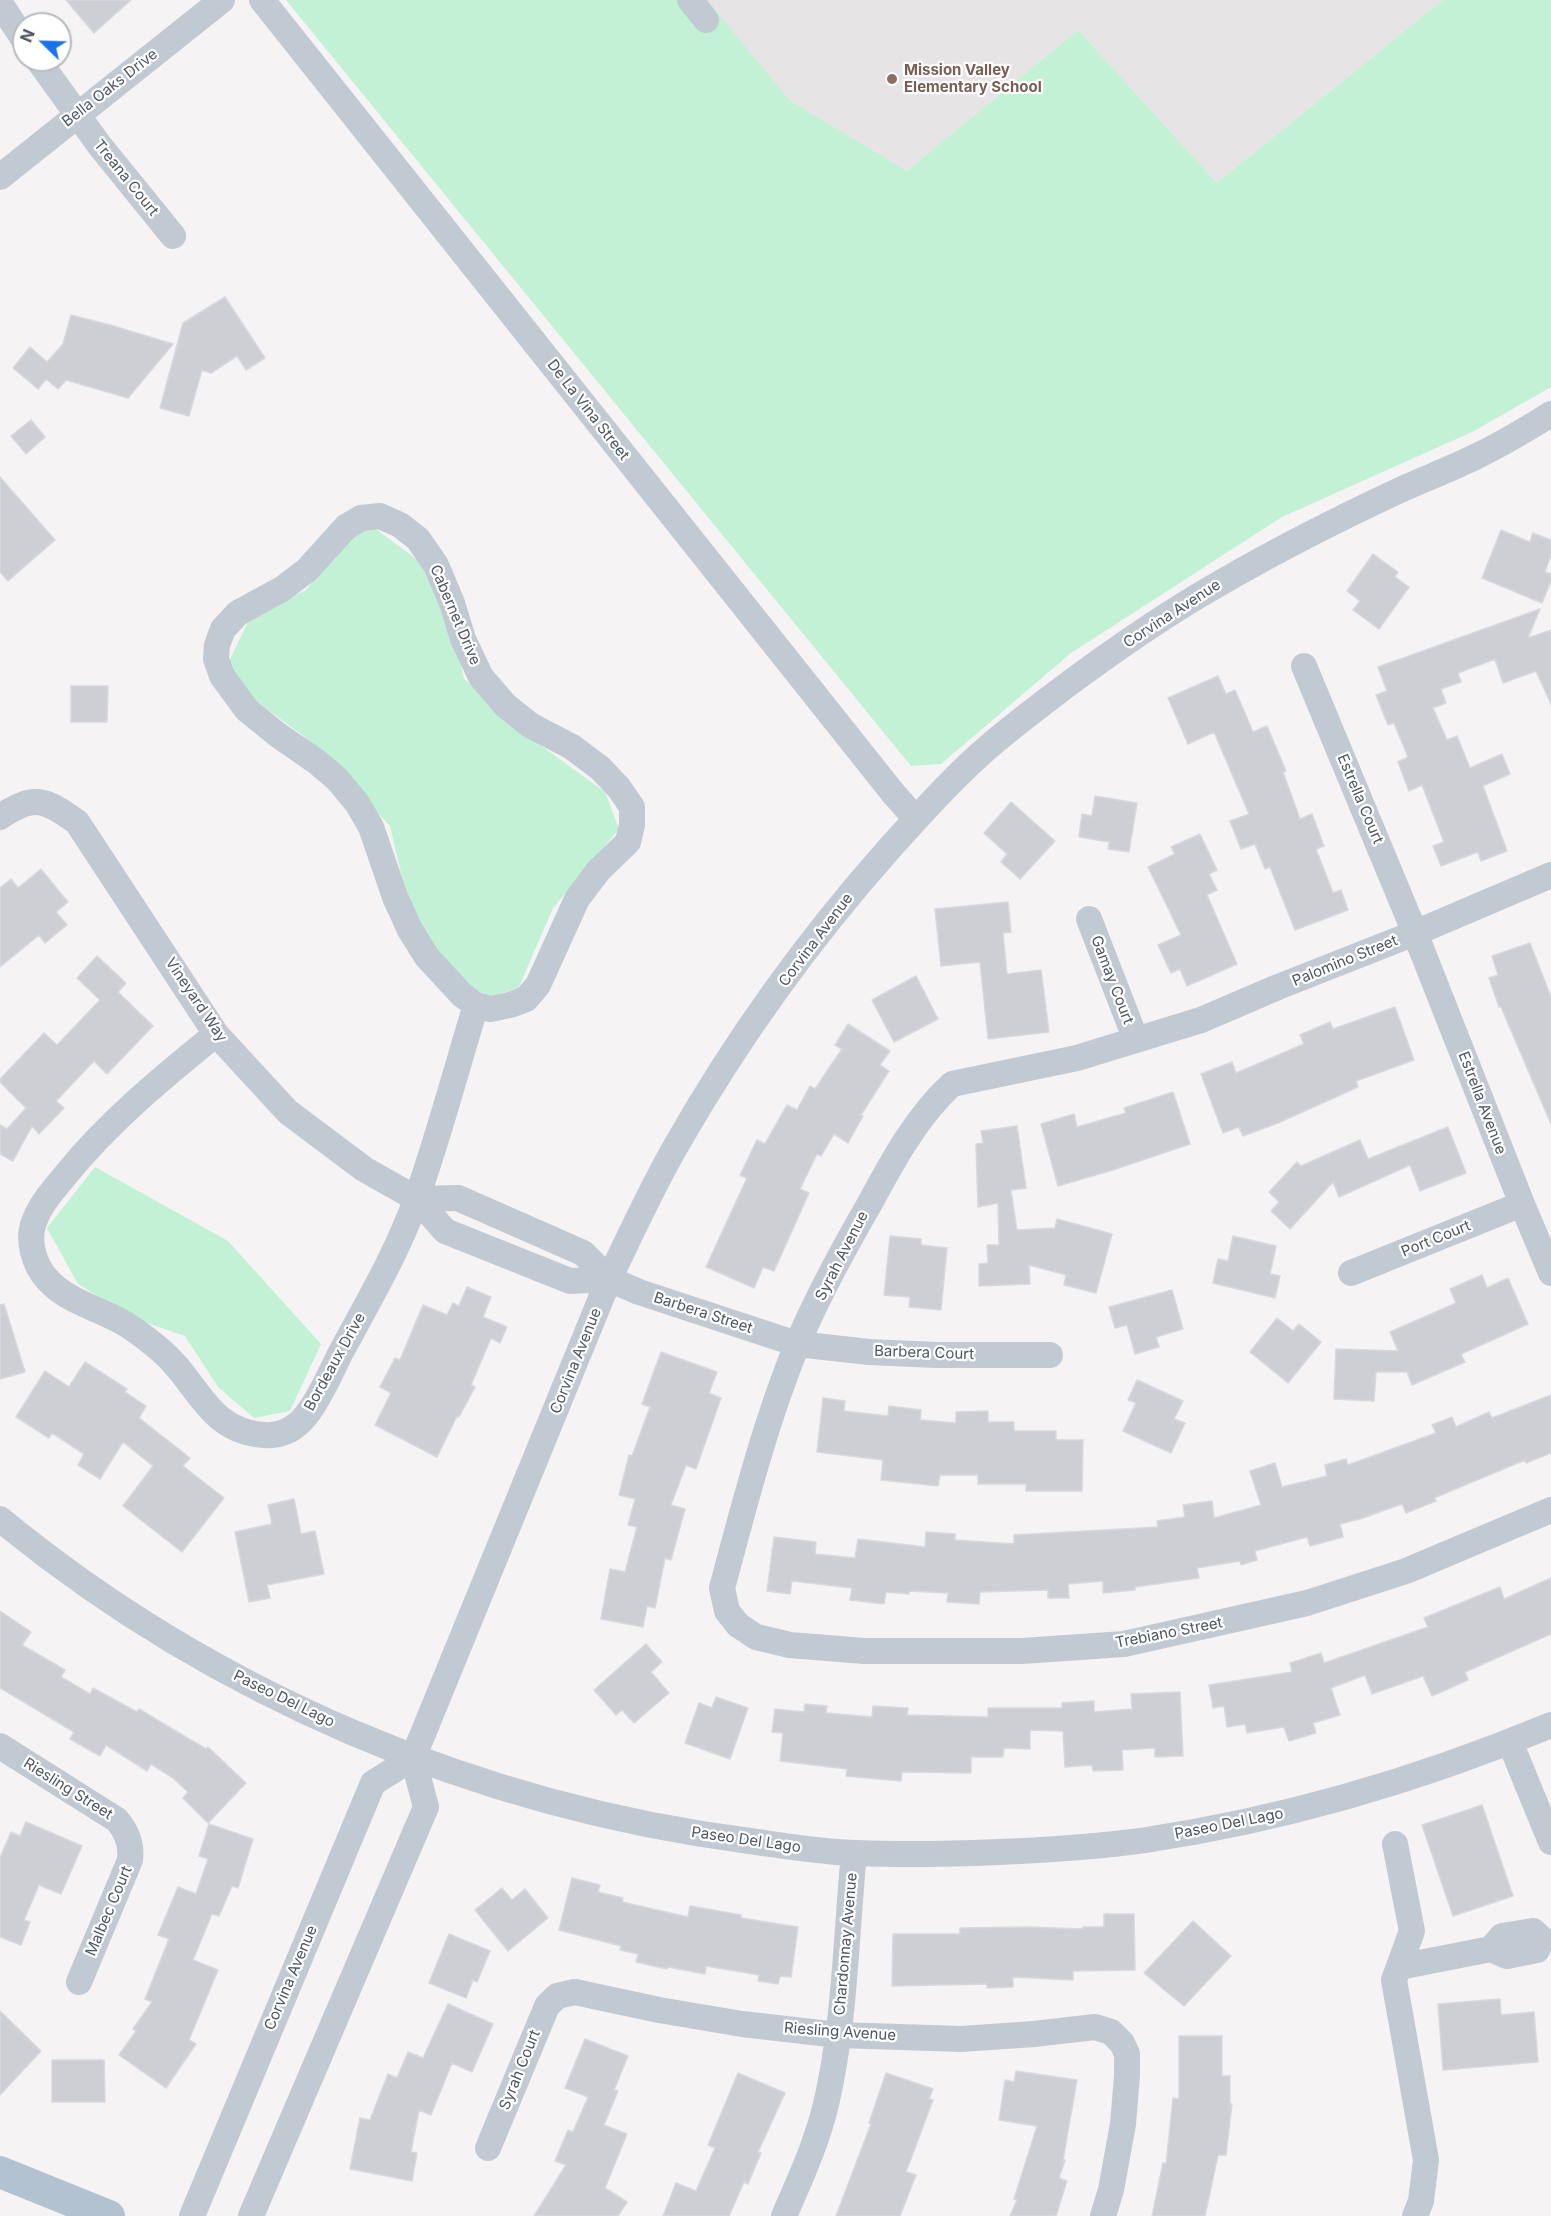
<!DOCTYPE html>
<style>
body{margin:0}
#map{position:relative;width:1551px;height:2216px;overflow:hidden;background:#f5f3f3;font-family:Inter,sans-serif}
canvas{display:block}
.north{position:absolute;left:12px;top:12px;width:60px;height:60px;box-sizing:border-box;background:#fff;border:2px solid #b7bbc0;border-radius:50%;rotate:293deg;font-size:16px;font-weight:700;line-height:24px;text-align:center;color:#4a5661}
.north::after{content:'';display:block;margin:auto;width:21px;height:27px;background:#1a73e8;clip-path:polygon(50% 0,100% 100%,50% 72%,0 100%)}
</style>
<div id="map">
<canvas width="1551" height="2216"></canvas>
<div class="north">N</div>
</div>
<script>
const c = document.querySelector('canvas').getContext('2d');
c.lineJoin = 'round';
function fillPath(path, color) { c.fillStyle = color; c.fill(path, 'evenodd'); }
function stroke(path, color, width, dash) { c.strokeStyle = color; c.lineWidth = width; c.lineCap = dash ? 'butt' : 'round'; c.setLineDash(dash || []); c.stroke(path); }
function label(font, color, halo, rows, align = 'center') {
  c.font = font + ' Inter,sans-serif'; c.lineWidth = 4.5; c.setLineDash([]); c.textBaseline = 'middle'; c.strokeStyle = halo; c.fillStyle = color; for (const [text, x, y, turn = 0] of rows) {
    c.save(); c.translate(x, y); c.rotate((+turn || 0) * Math.PI / 180); c.textAlign = isNaN(turn) ? turn : align; if (halo) c.strokeText(text, 0, 0); c.fillText(text, 0, 0); c.restore();
  }
}
const education = new Path2D(`
 M702 0H1443L1217 183 1078 30 907 171 805 128Z`);
const green = new Path2D(`
 M286 0H707L790 101 907 171 1078 30 1217 183 1443 0H1551V387L1472 432 1282 517 1071 653 941 764 911 766Z
 M361 518 442 578 464 679 532 739 605 792 619 829 553 908 518 989 490 996 447 978 407 899 390 826 305 737 222 676 250 618 306 590Z
 M95 1167 228 1241 321 1344 290 1411 254 1418 218 1387 185 1336 136 1319 78 1284 47 1228Z`);
const building = new Path2D(`
 M66 0H131L94 33Z
 M225 297 265 358 246 370 237 356 211 373 202 370 189 416 160 408 183 323Z
 M71 315 110 325 173 344 128 398 66 380 58 389 46 379 38 389 13 368 30 347 47 362 63 344Z
 M31 420 45 437 26 454 11 436Z
 M0 477 55 540 8 581 0 572Z
 M1501 530 1530 542 1533 533 1551 540V555L1545 572 1551 574V581L1542 603 1482 578Z
 M1373 554 1398 572 1395 577 1409 587 1379 629 1353 610 1360 601 1347 591Z
 M1540 609 1528 638 1551 630V704L1536 671 1503 683 1495 659 1458 673 1461 682 1441 689 1446 703 1433 708 1447 740 1457 736 1470 768 1502 754 1510 774 1483 786 1507 851 1481 861 1478 852 1441 866 1433 846 1444 842 1422 785 1409 791 1398 762 1408 757 1394 723 1388 725 1376 695 1387 691 1378 667Z
 M1218 676 1226 694 1235 690 1253 732 1267 726 1286 771 1283 772 1300 819 1312 814 1324 846 1316 849 1333 893 1341 890 1348 910 1295 930 1270 867 1265 869 1255 844 1241 849 1230 821 1249 814 1214 732 1188 744 1168 698Z
 M71 686H108L107 722H71Z
 M1095 796 1137 803 1129 852 1108 849 1109 842 1079 837 1082 814 1092 816Z
 M1011 802 1055 841 1020 879 1001 862 1007 854 984 833Z
 M1200 834 1217 870 1209 874 1217 890 1207 895 1237 964 1187 986 1180 969 1171 973 1158 945 1181 935 1148 867 1175 854 1171 847Z
 M41 869 68 902 56 912 67 925 45 943 39 935 0 967V888L11 879 18 888Z
 M1008 902 1011 932 1003 933 1007 974 1041 970 1049 1032 988 1039 980 962 941 966 935 909Z
 M1530 943 1551 997V1124L1501 1007H1499L1489 978 1498 975 1492 956Z
 M97 956 126 983 118 992 153 1026 107 1074 94 1061 56 1101 64 1108 39 1134 32 1126 13 1161 0 1154V1125L7 1129 26 1108 0 1082V1079L44 1033 57 1045 100 1000 77 978Z
 M916 976 938 1019 894 1042 872 1000Z
 M1395 1007 1414 1060 1356 1081 1358 1087 1278 1123 1243 1136 1239 1127 1223 1133 1201 1074 1232 1062 1236 1073 1304 1044 1300 1035 1330 1022 1333 1029Z
 M848 1024 890 1051 880 1065 889 1071 861 1115 863 1116 848 1143 834 1134 821 1156 817 1154 800 1189 809 1193 774 1271 763 1267 754 1288 706 1267 747 1178 740 1175 757 1140 765 1144 787 1105 797 1110 810 1086 815 1089 842 1049 835 1045Z
 M1173 1092 1190 1144 1113 1170 1058 1186 1041 1124 1074 1114 1077 1127 1126 1113 1124 1108Z
 M1017 1126 1026 1188 1011 1190 1017 1230 1055 1228 1057 1219 1112 1234 1096 1293 1064 1285 1066 1275 1029 1265 1030 1284 979 1286V1264L988 1263 987 1245H999L998 1203 978 1207 976 1144 983 1143 981 1131Z
 M1448 1127 1466 1173 1420 1191 1410 1165 1339 1197 1333 1182 1290 1229 1271 1211 1279 1202 1269 1192 1297 1162 1301 1166 1360 1140 1368 1159Z
 M890 1236 921 1239V1245L947 1248 941 1310 909 1307 910 1297 884 1295Z
 M1233 1236 1276 1246 1270 1274 1280 1276 1275 1298 1213 1283 1218 1259 1228 1261Z
 M1482 1275 1487 1288 1508 1278 1528 1324 1461 1354 1465 1362 1412 1385 1407 1372H1376L1374 1401 1334 1399 1336 1349 1398 1351 1390 1332 1456 1303 1450 1289Z
 M467 1287 491 1297 483 1317 507 1327 500 1343 491 1338 471 1385 475 1387 459 1417 457 1416 437 1457 375 1425 391 1393 380 1387 395 1358 400 1360 423 1305 447 1315 453 1303 459 1306Z
 M1172 1290 1183 1329 1156 1337 1159 1347 1135 1354 1127 1325 1115 1328 1109 1307Z
 M4 1304 25 1372 0 1379V1305Z
 M1277 1318 1293 1331 1299 1324 1321 1342 1288 1383 1250 1352Z
 M661 1352 717 1372 709 1393 721 1398 696 1469 686 1465 671 1505 685 1509 671 1560 665 1558 655 1608 647 1606 643 1627 601 1619 610 1569 625 1572 637 1527 628 1525 635 1499 619 1495 629 1455 632 1456 650 1407 642 1404Z
 M85 1362 127 1389 125 1392 146 1406 139 1418 190 1458 183 1466 224 1498 182 1552 123 1506 153 1466 123 1442 100 1479 78 1465 84 1454 52 1433 49 1438 16 1417 45 1371 69 1387Z
 M1137 1380 1183 1401 1174 1419 1185 1423 1171 1453 1123 1431 1136 1403 1128 1400Z
 M1551 1395V1453L1526 1463 1525 1460 1434 1498 1436 1501 1406 1513 1402 1504 1363 1518 1340 1524 1343 1537 1310 1546 1307 1537 1255 1551 1257 1560 1241 1565 1240 1561 1197 1568 1199 1578 1135 1587V1590L1103 1593V1581L1068 1584 1069 1598H1048V1590L980 1592 979 1604 947 1602 948 1593 909 1591V1594L886 1592 884 1604 850 1600 852 1588 792 1581 790 1594 767 1591 774 1537 816 1542 815 1554 855 1558 858 1539 925 1547 926 1532 955 1534V1540L1014 1544V1535L1158 1527 1157 1521 1185 1517 1183 1505 1212 1501 1214 1518 1261 1505 1250 1471 1275 1463 1282 1487 1327 1476 1325 1465 1346 1459 1348 1465 1436 1433 1432 1425 1452 1417 1456 1427 1489 1412 1492 1418Z
 M823 1398 845 1401 844 1411 888 1416 889 1406 921 1410 920 1420 956 1423V1412L988 1411V1422H1014V1431H1056V1440H1083L1082 1491H1026V1484H978V1475H940L938 1486 881 1480 883 1460 817 1452Z
 M294 1499 301 1534 315 1531 324 1574 267 1585 270 1598 249 1602 235 1532 272 1524 268 1505Z
 M1551 1578V1634L1465 1672 1468 1680 1432 1696 1423 1676 1372 1694 1365 1675 1331 1688 1340 1715 1313 1723 1316 1733 1289 1741 1284 1727 1247 1733 1245 1724 1227 1727 1224 1706 1213 1708 1209 1685 1292 1672 1290 1663 1321 1653 1324 1663 1428 1627 1424 1618 1500 1587 1504 1599Z
 M0 1611 31 1632 22 1645 65 1670 61 1677 90 1694 93 1688 137 1712 139 1709 206 1749 208 1747 246 1783 208 1823 183 1798 188 1792 173 1778 151 1764 147 1771 106 1745 100 1756 70 1739 74 1732 0 1688Z
 M646 1644 662 1662 651 1672 669 1693 634 1723 622 1710 616 1715 594 1690Z
 M1180 1692 1183 1756 1155 1757V1748L1122 1750 1123 1770 1093 1771 1092 1765 1065 1767 1063 1731 1030 1730V1749L1004 1748 1003 1757H971V1773L902 1772 901 1781 846 1776 847 1769 780 1761 783 1733 772 1732 775 1709 804 1712 805 1704 827 1706 826 1713 872 1717 873 1706 908 1708 907 1715 988 1717V1708H1062V1703L1094 1701V1712L1132 1709 1131 1694Z
 M716 1697 748 1708 730 1759 685 1743 699 1703 712 1708Z
 M1482 1805 1513 1896 1453 1916 1422 1825Z
 M26 1822 82 1846 61 1894 39 1885 24 1920 30 1922 21 1945 0 1937V1858L11 1832 20 1836Z
 M209 1824 253 1839 238 1888 232 1886 219 1916 212 1914 193 1960 218 1970 189 2040 196 2044 166 2088 119 2055 136 2031 133 2029 152 2002 145 1999 169 1939 158 1935 178 1887 196 1894 208 1859 199 1856Z
 M572 1878 600 1885 598 1892 623 1898 622 1902 688 1917 690 1906 741 1915V1918L798 1927 791 1977 780 1976 778 1984 758 1981 759 1975 706 1966 705 1974 668 1967 667 1969 636 1962 638 1954 620 1950 621 1946 559 1930Z
 M502 1888 512 1900 525 1889 548 1918 508 1951 475 1910Z
 M1104 1914H1134L1135 1970 1073 1971V1980L1013 1977V1987L987 1988V1984L892 1986 893 1934H960V1928L1028 1927 1083 1929V1927H1104Z
 M1193 1921 1231 1956 1184 2006 1144 1973Z
 M449 1934 490 1951 477 1982 473 1980 466 1998 429 1983Z
 M1500 1999 1501 2015 1534 2012 1538 2062 1443 2070 1438 2004Z
 M448 2004 493 2024 472 2072 452 2063 431 2115 419 2110 411 2152 417 2153 412 2181 350 2169 360 2118 370 2120 388 2074 397 2078 408 2052 423 2058Z
 M0 2011 41 2051 0 2095Z
 M1179 2036H1222V2076H1230V2104H1232L1226 2155H1218L1205 2216H1152L1163 2163 1166 2164 1173 2098 1179 2099Z
 M585 2039 628 2056 614 2090 618 2091 604 2125 627 2134 605 2188 627 2202 618 2216H534L566 2165 555 2161 568 2130 573 2132 588 2097 565 2088Z
 M52 2060H104L105 2102H52Z
 M1016 2071 1077 2080 1063 2160H1065L1059 2178 1067 2181 1056 2216H1010L1017 2200 1014 2199 1037 2126 999 2120 1005 2080 1014 2082Z
 M738 2073 785 2093 758 2152 761 2153 748 2184 744 2182 729 2216H663L676 2183 696 2191 715 2148 708 2145Z
 M886 2073 933 2089 929 2099 933 2100 906 2172 916 2175 900 2216H836L871 2124 869 2123Z`);
const minor = new Path2D(`
 M262 0 893 793 916 819
 M690 0 706 20
 M0 3 24 40
 M38 60 100 146 173 236
 M0 177 222 0
 M380 516 400 525 418 539 436 565 452 603 463 639 481 677 505 705 530 725 572 747 600 768 619 788 632 807V825L628 842 598 871 577 899 538 985 526 999 510 1005 490 1009 476 1005 462 995 427 957 410 930 395 897 371 827 357 803 337 779 317 762 278 735 247 710 222 676 216 659 217 645 223 629 238 613 282 589 307 570 346 527 361 518Z
 M1304 666 1415 933 1522 1204 1551 1273
 M0 817C34 794 45 799 77 822L216 1034 288 1112 364 1169 417 1199 445 1231 570 1281 609 1279
 M1551 875 1415 933 1278 987 1201 1020 1077 1058 952 1084C917 1116 892 1162 870 1203 844 1248 817 1297 797 1345 765 1423 744 1506 722 1588L727 1611 738 1625 756 1637 790 1645 864 1651H1022L1124 1644 1307 1603 1406 1571 1551 1510
 M1089 919 1136 1040
 M216 1034C162 1078 108 1122 64 1177 53 1190 40 1205 34 1222 27 1240 34 1265 47 1279 66 1301 97 1308 122 1322 135 1329 147 1339 158 1348 198 1380 206 1431 264 1435 278 1436 289 1432 299 1423 315 1409 331 1372 341 1352 368 1302 397 1253 416 1200 439 1136 456 1070 476 1005
 M417 1199 458 1198 583 1253 609 1279 639 1292 797 1344 869 1352 937 1355H1050
 M1351 1273 1522 1204
 M0 1519C213 1694 477 1806 750 1841 786 1846 821 1852 857 1853 904 1855 951 1854 998 1852 1047 1850 1097 1847 1146 1840 1286 1819 1421 1779 1551 1725
 M1510 1742 1551 1842
 M0 1746 117 1820C127 1832 132 1845 130 1860L79 1982
 M1395 1844 1412 1931 1394 1980 1426 2160 1421 2201 1415 2216
 M1399 1967 1491 1949 1507 1956 1537 1950 1542 1939 1533 1931 1502 1936 1491 1949
 M488 2148 547 2006 557 1996 575 1992 659 2010 742 2024 838 2035 961 2039 1034 2034 1095 2027 1111 2032 1122 2043 1127 2054V2076L1123 2124 1111 2190 1103 2216
 M192 2216 373 1783 413 1758 609 1279C631 1234 652 1187 677 1144 737 1039 809 939 889 849 917 818 945 786 976 758 1003 733 1033 711 1063 688 1114 650 1167 613 1222 582 1279 549 1338 519 1398 491 1424 479 1451 469 1477 456 1502 444 1527 429 1551 414
 M251 2216 426 1807 413 1758
 M784 2216C800 2179 817 2143 826 2104 845 2024 846 1935 854 1853`);
const major = new Path2D(`
 M0 2172 109 2216`);
const markers = [
 [892,79,6,"#8d6e63"]
];
const educationNames = [
 ["Mission Valley",904,70],
 ["Elementary School",904,87]
];
const streetNames = [
 ["Bella Oaks Drive",110,88,-38],
 ["Treana Court",126,178,51],
 ["De La Vina Street",588,410,52],
 ["Corvina Avenue",1172,614,-33],
 ["Cabernet Drive",455,615,67],
 ["Estrella Court",1360,799,67],
 ["Corvina Avenue",816,940,-53],
 ["Palomino Street",1345,961,-22],
 ["Gamay Court",1112,980,69],
 ["Vineyard Way",196,1000,56],
 ["Estrella Avenue",1482,1103,69],
 ["Port Court",1436,1239,-22],
 ["Syrah Avenue",842,1256,-63],
 ["Barbera Street",703,1313,18],
 ["Barbera Court",924,1353,2],
 ["Corvina Avenue",576,1361,-68],
 ["Bordeaux Drive",335,1362,-61],
 ["Trebiano Street",1169,1633,-11],
 ["Paseo Del Lago",284,1699,26],
 ["Riesling Street",68,1789,32],
 ["Paseo Del Lago",1229,1824,-11],
 ["Paseo Del Lago",746,1840,8],
 ["Malbec Court",109,1911,-67],
 ["Chardonnay Avenue",846,1944,-85],
 ["Corvina Avenue",291,1978,-67],
 ["Riesling Avenue",840,2032,4],
 ["Syrah Court",520,2070,-68]
];
fillPath(education, '#e6e4e5');
fillPath(green, '#c3f1d5');
fillPath(building, '#cdcfd5');
stroke(building, '#d7d9de', 1.5);
stroke(minor, '#c1cad2', 26);
stroke(major, '#b3c2d1', 32);
for (const [x, y, r, color] of markers) { const dot = new Path2D(); dot.arc(x, y, r, 0, 2 * Math.PI); c.fillStyle = color; c.fill(dot); stroke(dot, '#fff', 2); }
label('bold 15px', '#785e54', '#fff', educationNames, 'left');
label('15px', '#4a5661', '#fff', streetNames);
</script>
